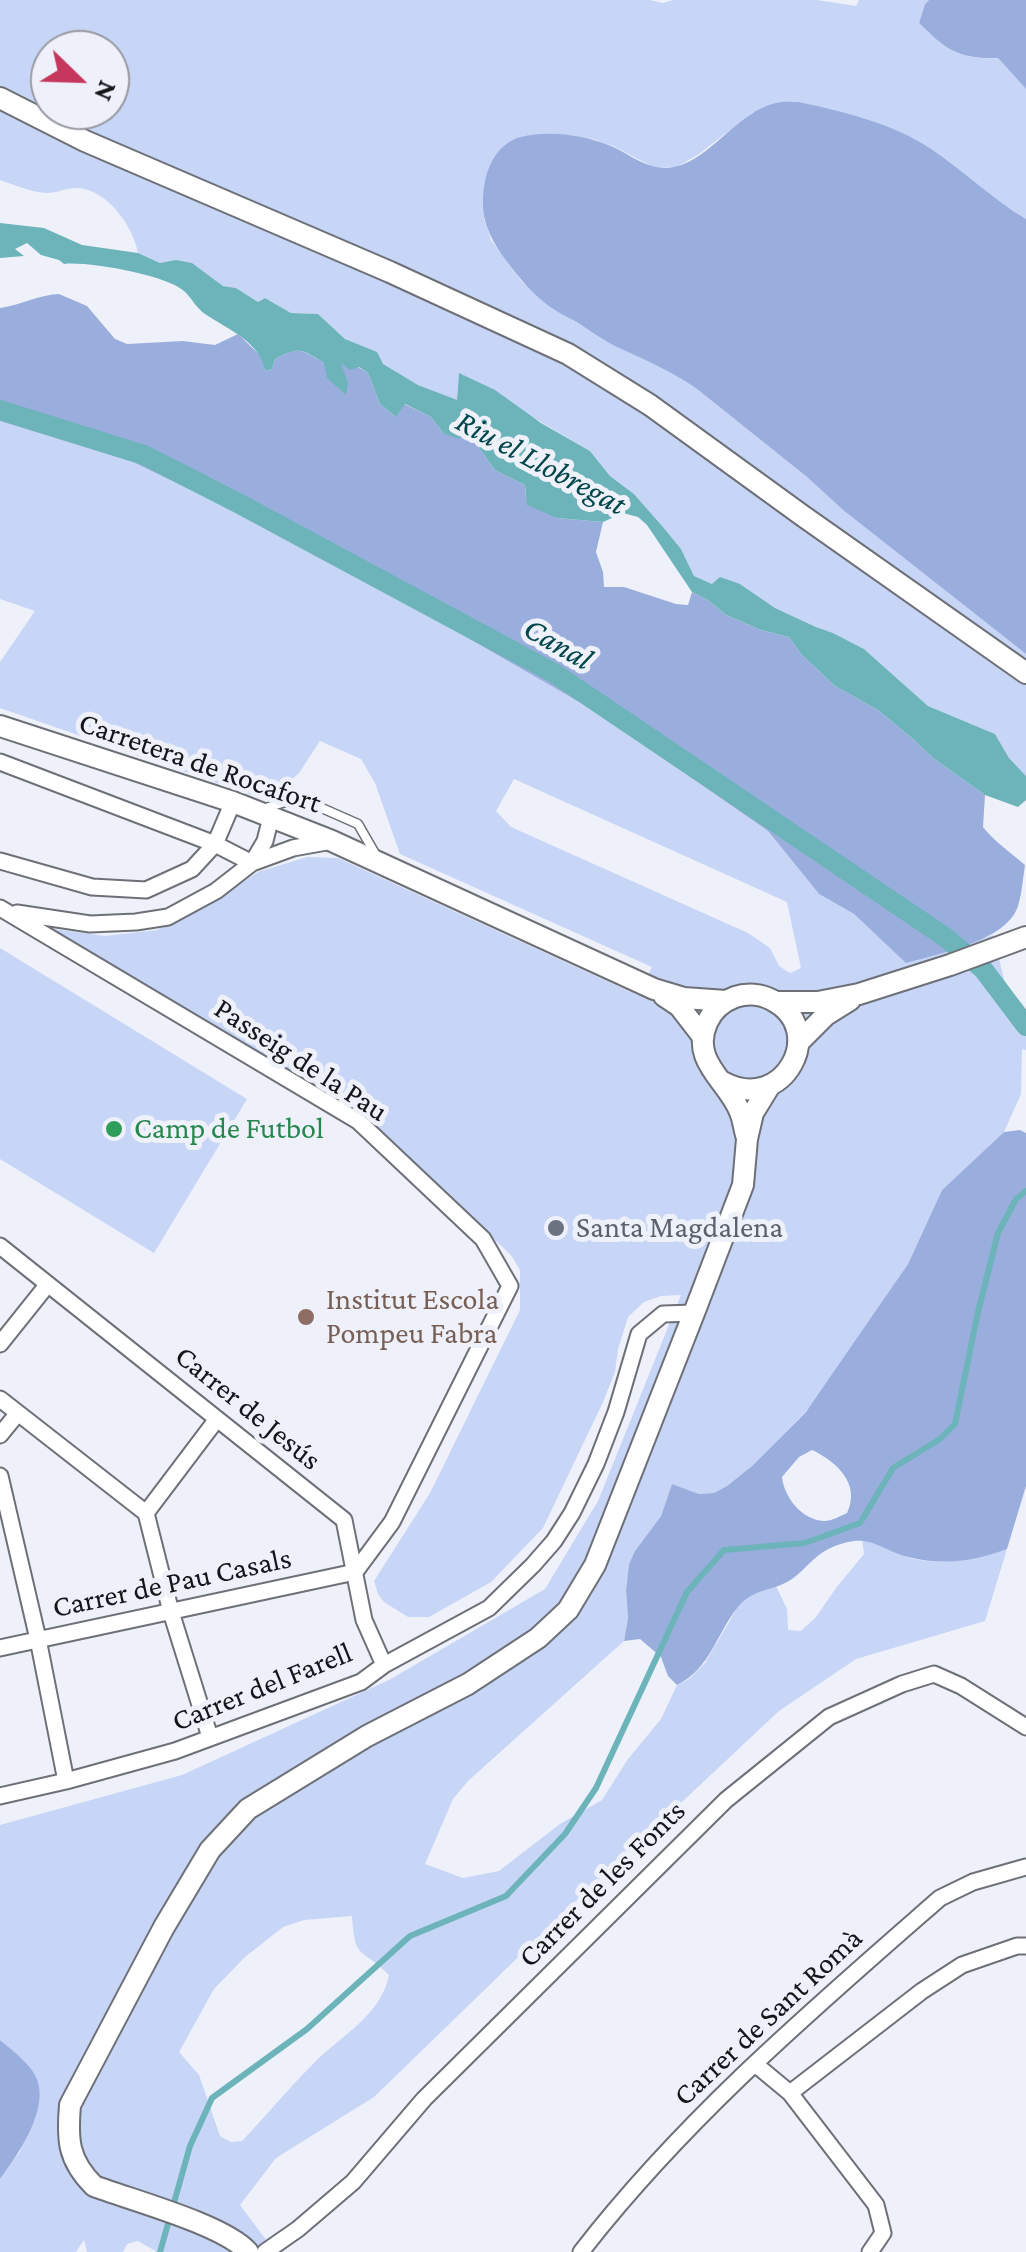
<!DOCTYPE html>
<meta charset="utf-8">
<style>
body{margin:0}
#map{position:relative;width:1026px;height:2252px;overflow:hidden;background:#eef1fa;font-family:"Crimson Pro",serif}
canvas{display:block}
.north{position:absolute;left:30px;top:30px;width:100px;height:100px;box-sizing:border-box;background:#eef1fa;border:2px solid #9799a0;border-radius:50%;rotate:113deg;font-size:28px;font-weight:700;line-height:40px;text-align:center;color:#141518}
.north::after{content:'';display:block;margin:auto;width:35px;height:45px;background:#c6375d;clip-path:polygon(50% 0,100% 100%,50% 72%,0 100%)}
</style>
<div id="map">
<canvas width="1026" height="2252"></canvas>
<div class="north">N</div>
</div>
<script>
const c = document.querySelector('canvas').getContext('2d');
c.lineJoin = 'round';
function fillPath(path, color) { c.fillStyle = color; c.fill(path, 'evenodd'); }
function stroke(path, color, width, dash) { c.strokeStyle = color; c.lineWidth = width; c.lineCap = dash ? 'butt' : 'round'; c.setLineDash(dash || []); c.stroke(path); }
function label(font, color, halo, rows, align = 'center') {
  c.font = font + ' "Crimson Pro",serif'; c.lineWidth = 10; c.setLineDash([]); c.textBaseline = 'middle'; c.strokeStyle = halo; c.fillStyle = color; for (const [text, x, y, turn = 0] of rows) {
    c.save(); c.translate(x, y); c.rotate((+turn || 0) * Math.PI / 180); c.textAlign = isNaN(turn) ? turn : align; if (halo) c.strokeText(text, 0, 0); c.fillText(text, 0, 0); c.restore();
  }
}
const green = new Path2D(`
 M0 0H650L663 3 673 0H817L856 6 859 0H929L925 4 919 23C946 50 960 60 998 58L1026 89V219L865 119 799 102 752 113 699 154 677 167 655 168 613 146 593 139 568 135 484 218 491 240 522 282 557 311 618 347 680 376 697 389 807 477 843 510 1026 654V776L1009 758 995 734 928 706 864 649 833 633 816 627 775 608 740 584H712L694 576 681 549 663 527 634 494 610 476 590 451 459 374 457 401 418 385 382 364 376 352 345 339 318 314 291 313 265 298 258 302 236 288 223 286 192 263 176 260 160 263 138 253C133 226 107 189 77 188 66 188 57 193 46 193 30 192 15 185 0 180ZM50 50H110V110H50Z
 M0 421 133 462 228 508 421 611 600 714 768 831 819 894 854 914 906 962 936 955 993 935 1007 991 1026 1014V1050L1022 1049 1021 1094 1004 1132 942 1190 908 1264 816 1401 752 1466 727 1486 714 1493 699 1494 672 1484 661 1516 635 1551 629 1564 626 1590 628 1618 624 1641 468 1781 453 1799 425 1864 463 1878 499 1871 560 1824 602 1800 628 1759 661 1719 677 1685 689 1679 705 1663 739 1605 750 1595 776 1586 787 1609 788 1630 801 1631 816 1617 836 1588 864 1554 862 1540C876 1542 885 1548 898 1554 933 1568 973 1560 1007 1549L985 1621 856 1659 779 1711 572 1905 374 2097 276 2158 240 2205 275 2252H157L138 2241 127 2244 123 2252H87L84 2240 76 2252H0V2179L20 2151 35 2117 31 2069 24 2060 0 2040V1825L182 1775 389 1680 545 1589 598 1501 681 1295 661 1296 644 1302 628 1317 618 1349 615 1372 603 1402 543 1528 491 1582 429 1617H408L384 1602 378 1594 374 1581 430 1493 520 1310V1270L511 1255 365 1119 46 928 105 936 157 930 207 906 258 872 307 857 338 858 637 995 652 967 400 854 375 783 361 759 320 741 299 773 269 801 0 708V662L35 611 0 599ZM514 779 787 902 801 968 790 973 779 966 770 948 748 933 511 827 496 811ZM352 1916C355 1962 361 1946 389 1975 381 2016 340 2036 313 2064 288 2089 266 2116 242 2141L231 2142 220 2136 199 2075 179 2052 214 1989 245 1957 283 1927 304 1920Z
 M0 948 247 1099 154 1253 0 1159Z`);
const forest = new Path2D(`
 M929 0H1026V89L998 58C959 59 947 51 919 23L925 4Z
 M799 102C844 112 892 123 931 149 964 171 992 199 1026 219V654L843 510 807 477 697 389C672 371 645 360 617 347 603 340 591 331 578 323 572 319 564 316 558 312 536 299 520 279 505 259 486 233 479 213 485 181 489 161 501 142 521 137 549 130 585 135 611 146 632 155 649 172 674 167 710 160 738 111 776 103 783 101 792 102 799 102Z
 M59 294 87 306 115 339 127 344 183 341 215 345 238 334 263 358 265 371 272 369 275 359C299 346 301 349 324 363L339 360 358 367 368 373 380 404 396 417 404 404 431 417 443 433 462 428 467 431 495 470 525 485 526 497 557 518 603 522 596 552 603 572 604 587H624L676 604 688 605 692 592 708 600 726 615 761 630 789 637 802 655 835 686 878 710 913 739 933 758 985 795 983 827C995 842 1010 852 1025 865 1023 878 1022 893 1018 906 1007 941 938 954 906 963L854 914 819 894 768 831 600 714 421 611 228 508 133 462 0 421V308C21 305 38 295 59 294Z
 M1020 1130 1026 1133V1486L1007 1549C975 1561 942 1566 908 1557 878 1549 870 1532 835 1546 816 1553 807 1568 792 1579 773 1592 755 1587 738 1607 716 1634 711 1668 677 1685L668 1676 661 1657 640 1639 624 1641 628 1618 626 1590 629 1564 635 1551 661 1516 672 1484 699 1494 714 1493 727 1486 752 1466 806 1412 908 1264 942 1190 1004 1132ZM812 1450C837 1462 861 1484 847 1513 840 1516 832 1521 824 1521 802 1520 784 1497 782 1477L799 1457Z
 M0 2040C14 2052 32 2064 38 2082 47 2113 17 2156 0 2179Z`);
const water = new Path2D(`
 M0 223 44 228 82 245 138 253 160 263 176 260 192 263 223 286 236 288 258 302 265 298 291 313 318 314 345 339 377 352 383 364 418 385 457 400 459 373 495 390 541 423 590 451 610 476 634 494 663 527 681 549 694 576 712 584 720 577 740 584 775 608 816 627 833 633 864 649 928 706 995 734 1009 758 1026 776V800L1018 807 985 795 933 758 913 739 878 710 835 686 802 655 789 637 761 630 726 615 708 600 692 592 647 525 638 517 623 513 603 522 557 518 527 505 525 485 495 470 467 431 462 429 459 439 443 433 431 417 405 404 396 417 380 404 368 373 359 367 350 370 341 363 348 383 346 395 327 378 324 363C302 349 299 346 275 359L272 369 265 371C261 342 227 329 205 314 196 308 192 298 184 291 166 275 87 261 64 264L59 260 41 255 27 243 15 249 24 256 0 258Z`);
const stream = new Path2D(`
 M160 2252 190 2146 212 2098 307 2029 410 1936 506 1896 565 1834 596 1788 687 1592 724 1550 805 1543 860 1523 893 1468 940 1439 955 1424 978 1312 998 1233 1016 1199 1026 1191`);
const canal = new Path2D(`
 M0 410 144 455 238 503 554 673 945 937 983 969 1026 1026`);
const service = new Path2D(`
 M262 809 299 798 358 824 377 857`);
const minor = new Path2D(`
 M0 762 215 844 252 863
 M0 861 92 887 146 890 192 869 215 844 233 802
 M252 863 265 841 271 817
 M0 908 358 1121 483 1239 510 1286 392 1522 355 1572 0 1648
 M17 913 90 924 136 922 168 917 216 891 252 863 293 848 332 841
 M0 1246 344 1520 364 1620 384 1665
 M0 1344 48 1284
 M0 1399 146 1513 171 1612 210 1737
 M0 1435 18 1413
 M0 1476 38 1639 66 1781
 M146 1513 217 1419
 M0 1796 66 1781 175 1751 361 1682 384 1665 489 1608 533 1565 554 1541 572 1513 596 1464 616 1412 639 1334 663 1314 694 1313
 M755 2064 790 2093 876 2205 883 2233 870 2252
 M790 2093 922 1991 962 1965 1017 1946H1026
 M265 2252 298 2229 353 2182 424 2099 726 1800 829 1717 902 1684 934 1674 961 1686 1026 1727
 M581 2252C684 2119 813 2009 940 1898L973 1882 1026 1867`);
const tertiary = new Path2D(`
 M0 98 85 141 390 272 568 354 650 405 803 516 1026 673
 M0 726 233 802 332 841 654 989 684 998 726 1001
 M664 996 679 1006 703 1037
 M777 1002H818L859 994 950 965 1026 937
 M798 1043 826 1015 850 1000
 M723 1082C784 1115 829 1029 772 1000 761 994 747 993 735 997 722 1002 712 1011 707 1023 690 1061 728 1081 740 1112 743 1119 744 1128 746 1135
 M248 2252C225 2225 131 2200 94 2186 68 2160 67 2140 70 2105L164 1927 210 1850 248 1809 367 1736 468 1684 538 1638 568 1610 595 1565 694 1313 743 1185 747 1139 753 1113 769 1087`);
const markers = [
 [114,1129,10,"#2e9e5b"],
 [556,1228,10,"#6b7280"],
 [306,1317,10,"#8d6e63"]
];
const streetNames = [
 ["Carretera de Rocafort",200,763,19],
 ["Passeig de la Pau",301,1060,33],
 ["Carrer de Jesús",248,1408,39],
 ["Carrer de Pau Casals",172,1583,-12],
 ["Carrer del Farell",262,1687,-22],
 ["Carrer de les Fonts",602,1884,-45],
 ["Carrer de Sant Romà",768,2017,-43]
];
const leisureNames = [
 ["Camp de Futbol",134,1129]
];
const worshipNames = [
 ["Santa Magdalena",576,1228]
];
const educationNames = [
 ["Institut Escola",326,1300],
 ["Pompeu Fabra",326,1334]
];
const waterNames = [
 ["Riu el Llobregat",541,463,28],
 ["Canal",558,644,30]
];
fillPath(green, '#c7d5f7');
fillPath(forest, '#9aaede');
fillPath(water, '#6cb4b9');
stroke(stream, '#6cb4b9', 6);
stroke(canal, '#6cb4b9', 20);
stroke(service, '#6d7077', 11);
stroke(minor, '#6d7077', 19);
stroke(tertiary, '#6d7077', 24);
stroke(service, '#fff', 8);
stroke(minor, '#fff', 15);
stroke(tertiary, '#fff', 20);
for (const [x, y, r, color] of markers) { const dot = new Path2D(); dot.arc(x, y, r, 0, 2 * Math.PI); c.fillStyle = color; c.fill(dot); stroke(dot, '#eef1fa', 4); }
label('30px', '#141518', '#eef1fa', streetNames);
label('30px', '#27864d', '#eef1fa', leisureNames, 'left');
label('30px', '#5b616d', '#eef1fa', worshipNames, 'left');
label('30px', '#785e54', '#eef1fa', educationNames, 'left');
label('italic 32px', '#00464a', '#eef1fa', waterNames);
</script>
